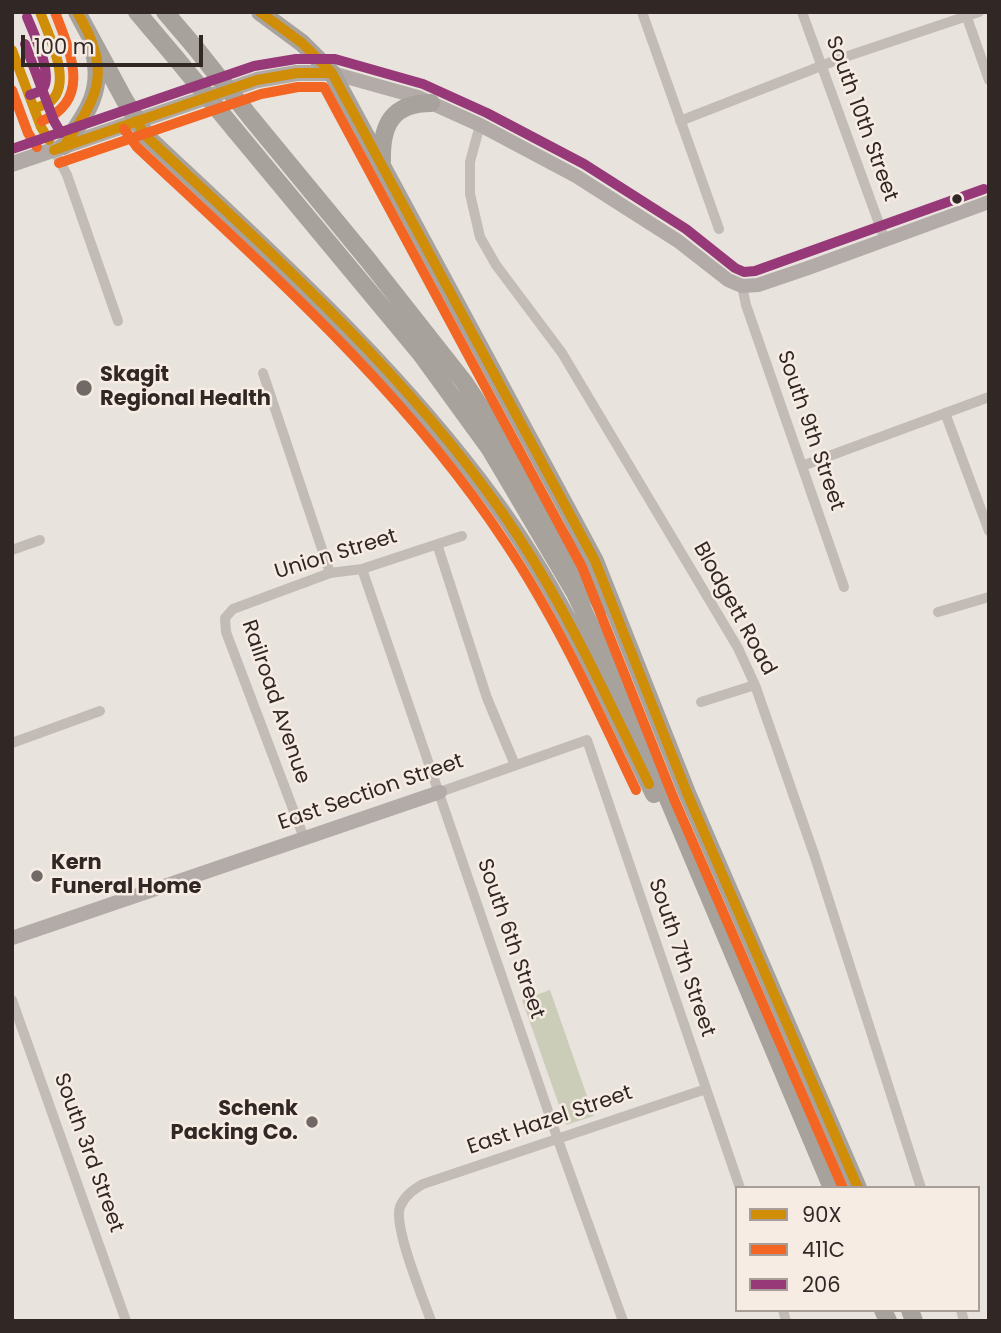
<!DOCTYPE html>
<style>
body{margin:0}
#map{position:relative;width:1001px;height:1333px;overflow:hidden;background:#e9e3dd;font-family:Poppins,sans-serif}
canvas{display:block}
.frame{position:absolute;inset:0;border:14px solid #312826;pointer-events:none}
.legend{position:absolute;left:735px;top:1186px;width:245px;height:126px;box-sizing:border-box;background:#f7ece3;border:2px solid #a89e97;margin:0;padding:9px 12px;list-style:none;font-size:21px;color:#312826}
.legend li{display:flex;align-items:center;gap:14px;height:35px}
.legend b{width:35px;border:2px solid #a89e97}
.scale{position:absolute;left:21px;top:35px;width:182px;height:32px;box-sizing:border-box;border:4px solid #312826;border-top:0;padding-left:9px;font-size:21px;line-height:24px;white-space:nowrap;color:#312826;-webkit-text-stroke:5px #f7ece3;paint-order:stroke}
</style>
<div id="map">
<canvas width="1001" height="1333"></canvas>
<div class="frame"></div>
<ul class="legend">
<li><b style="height:9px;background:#cf8d08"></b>90X</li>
<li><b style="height:9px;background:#f26522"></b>411C</li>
<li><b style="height:9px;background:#973978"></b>206</li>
</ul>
<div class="scale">100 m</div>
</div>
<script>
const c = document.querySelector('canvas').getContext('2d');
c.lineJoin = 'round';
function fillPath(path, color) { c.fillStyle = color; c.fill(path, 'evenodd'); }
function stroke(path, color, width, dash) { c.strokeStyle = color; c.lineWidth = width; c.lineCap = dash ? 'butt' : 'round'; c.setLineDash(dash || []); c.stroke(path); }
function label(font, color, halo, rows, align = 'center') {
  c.font = font + ' Poppins,sans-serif'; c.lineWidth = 5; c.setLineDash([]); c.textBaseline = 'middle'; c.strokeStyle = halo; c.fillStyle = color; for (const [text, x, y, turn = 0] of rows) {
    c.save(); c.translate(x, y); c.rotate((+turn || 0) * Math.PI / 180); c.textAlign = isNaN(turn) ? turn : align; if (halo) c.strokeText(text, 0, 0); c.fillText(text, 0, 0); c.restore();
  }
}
const green = new Path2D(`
 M550 990 594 1116 566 1125 522 1000Z`);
const street = new Path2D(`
 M642 12 719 229
 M802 12 885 240
 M965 12 989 80
 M680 121 839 59 979 12
 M480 125 470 162V194L480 237 496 265 562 353 738 648 755 685 815 857 921 1188
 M54 150 67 175 118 321
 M742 286 746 305 844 587
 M263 373 330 573
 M945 413 989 531
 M802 466 989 397
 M437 544 487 698 515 765
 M12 550 40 540
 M362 569 558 1140 623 1321
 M938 612 989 597
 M701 702 755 685
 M12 743 100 711
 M440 792 587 740 740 1188
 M304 838 226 632 225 618 233 609 330 573 362 569 462 536
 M12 1000 126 1321
 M783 1310 786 1321
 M961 1310 964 1321
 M431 1321C423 1298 393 1226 400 1207 405 1195 413 1190 423 1184L706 1089`);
const secondary = new Path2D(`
 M332 73 418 97 480 125 576 176 678 241 728 280 742 286 758 285 808 268 989 202
 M12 938 440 792`);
const primary = new Path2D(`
 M12 164 257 80 297 73H332`);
const highway = new Path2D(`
 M77 12 124 99 147 137C269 252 395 365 494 501 560 591 605 694 654 794
 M137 12 175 57
 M165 12 194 46
 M260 12 302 43 332 73 595 561 687 793 858 1188
 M251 118 368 260 464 382 524 473 602 606
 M235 130 421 354 490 449 575 593 631 711 832 1188
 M64 146C85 115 104 93 94 52
 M382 161C381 125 392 103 431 103
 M883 1310 888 1321
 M910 1310 914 1321`);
const highwayBridge = new Path2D(`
 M194 46 251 118
 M175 57 235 130`);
const bus1 = new Path2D(`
 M260 12 302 43 332 73 595 561 687 793 858 1188
 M12 50 41 127 49 140
 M36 108C41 106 47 104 51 101 73 82 48 34 40 12
 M136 121 147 137C278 260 419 384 518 536 569 614 608 700 649 784
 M64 146C100 94 112 71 77 12
 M54 150 257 80 297 73H332`);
const bus2 = new Path2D(`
 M12 90 28 133 37 147
 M42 121C93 99 70 52 55 12
 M124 129 137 147C268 270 406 392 505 542 557 620 596 706 636 790
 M59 163 261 94 298 87H324L582 567 674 799 843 1188`);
const bus3 = new Path2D(`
 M27 17C33 32 52 71 44 87 41 92 35 93 30 95
 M25 44 54 121 61 133
 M12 149 254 66 296 59H335L423 84 487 113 584 164 686 229 735 268 744 272 755 271 984 189`);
const markers = [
 [957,199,6,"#312826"],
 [84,388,9,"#716966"],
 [37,876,7,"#716966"],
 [312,1122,7,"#716966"]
];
const streetNames = [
 ["South 10th Street",861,119,70],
 ["South 9th Street",810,431,71],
 ["Union Street",336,555,-17],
 ["Blodgett Road",734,609,61],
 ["Railroad Avenue",275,702,71],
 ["East Section Street",371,793,-19],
 ["South 6th Street",510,939,71],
 ["South 7th Street",681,958,71],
 ["East Hazel Street",550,1121,-19],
 ["South 3rd Street",88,1153,70]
];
const poiNames = [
 ["Skagit",100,376],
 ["Regional Health",100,400],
 ["Kern",51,864],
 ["Funeral Home",51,888],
 ["Schenk",298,1110,"right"],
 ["Packing Co.",298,1134,"right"]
];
fillPath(green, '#cbcdb8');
stroke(street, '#c2bbb6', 10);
stroke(secondary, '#b3aba7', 14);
stroke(primary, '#b0a9a6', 16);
stroke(highway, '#a8a29c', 18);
stroke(highwayBridge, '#a8a29c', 18);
stroke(bus1, '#cf8d08', 10);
stroke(bus2, '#f26522', 10);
stroke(bus3, '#973978', 10);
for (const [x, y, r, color] of markers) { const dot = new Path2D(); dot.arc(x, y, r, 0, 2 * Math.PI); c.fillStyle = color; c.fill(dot); stroke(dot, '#f7ece3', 2.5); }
label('21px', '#312826', '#f7ece3', streetNames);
label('bold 21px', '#312826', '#f7ece3', poiNames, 'left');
</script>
